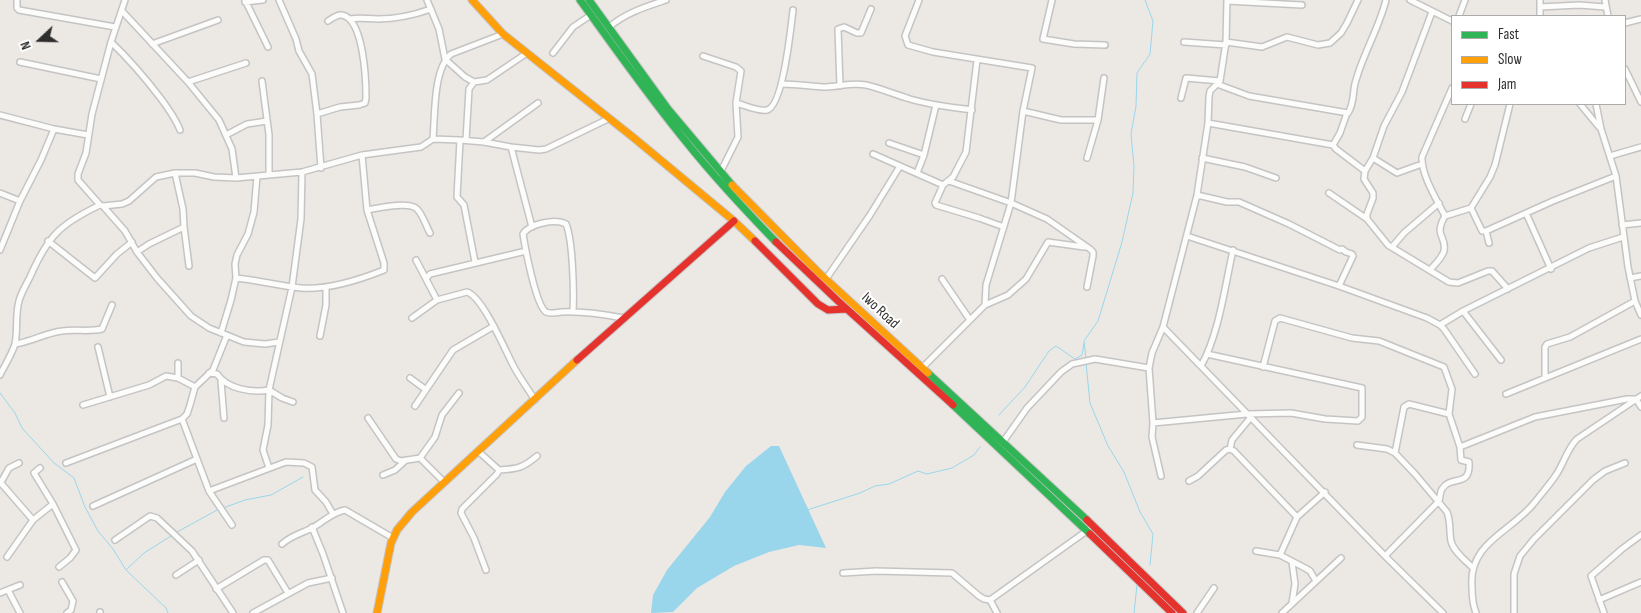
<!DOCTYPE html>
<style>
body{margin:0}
#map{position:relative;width:1641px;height:613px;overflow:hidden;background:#ece8e4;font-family:"Sofia Sans Condensed",sans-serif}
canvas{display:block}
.legend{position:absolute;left:1451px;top:15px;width:175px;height:90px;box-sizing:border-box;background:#fff;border:1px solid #ababab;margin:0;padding:6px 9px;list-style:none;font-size:15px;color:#2e2e2e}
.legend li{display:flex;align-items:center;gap:10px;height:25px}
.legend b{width:25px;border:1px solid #ababab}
.north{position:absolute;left:15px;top:15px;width:50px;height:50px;-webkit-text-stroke:4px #fff;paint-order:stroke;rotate:249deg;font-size:14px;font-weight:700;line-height:20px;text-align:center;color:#2e2e2e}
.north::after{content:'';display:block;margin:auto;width:18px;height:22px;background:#2e2e2e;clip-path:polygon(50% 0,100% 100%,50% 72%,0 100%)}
</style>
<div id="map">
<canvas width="1641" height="613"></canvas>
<ul class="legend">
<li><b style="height:6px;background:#30b455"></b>Fast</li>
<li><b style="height:6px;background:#ff9f0a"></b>Slow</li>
<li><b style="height:6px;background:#e5322d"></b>Jam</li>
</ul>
<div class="north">N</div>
</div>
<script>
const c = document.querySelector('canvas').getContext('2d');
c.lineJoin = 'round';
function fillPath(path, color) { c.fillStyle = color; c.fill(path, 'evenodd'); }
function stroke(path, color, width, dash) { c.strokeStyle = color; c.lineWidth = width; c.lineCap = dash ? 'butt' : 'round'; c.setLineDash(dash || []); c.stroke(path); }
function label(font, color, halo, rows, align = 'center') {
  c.font = font + ' "Sofia Sans Condensed",sans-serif'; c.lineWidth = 4; c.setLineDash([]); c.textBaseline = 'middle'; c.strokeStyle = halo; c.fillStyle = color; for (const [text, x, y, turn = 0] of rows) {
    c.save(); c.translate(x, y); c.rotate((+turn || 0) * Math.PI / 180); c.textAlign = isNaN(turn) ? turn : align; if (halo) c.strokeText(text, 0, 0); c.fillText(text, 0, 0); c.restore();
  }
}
const water = new Path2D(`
 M771 446H779L826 548 799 545 769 552 734 566 697 588 673 612 651 613 653 595 667 570 710 517 725 492 746 466Z`);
const stream = new Path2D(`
 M1086 359 1084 341 1098 321 1122 242 1133 193 1134 166 1131 134 1136 106 1137 73 1150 54 1153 21 1145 0
 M1086 363 1090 403 1108 446 1124 472 1140 512 1153 534 1150 565
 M0 393 15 413 22 428 54 463 74 478 85 507 98 531 113 549 126 570 166 608 168 613
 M999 415 1025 387 1049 351 1056 346 1075 359 1082 355 1084 343
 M223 508 245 500 271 495 303 477
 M807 510 860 493 875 486 889 484 918 471 927 474 952 468 974 455 980 447
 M177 532 219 509
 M127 569 144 553 171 536
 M1134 613 1137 585`);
const street = new Path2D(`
 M17 0V8L19 10 115 27
 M245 0 268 47
 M279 0 296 39 299 51 312 74 317 114 321 168
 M427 0 439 29 445 59 465 77 474 82 487 80 527 53
 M919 0 905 36 908 45 933 52 1032 68 1023 111 1011 203 986 285 985 305
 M1052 0 1043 39 1074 44 1105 45
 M1410 0 1452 21
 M1605 0 1608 16
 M1227 1 1302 5
 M245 2 263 0
 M1540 7 1579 5 1605 7
 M122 11 188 82 219 120 232 149 236 178
 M1432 12 1402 92 1384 126 1373 158 1365 171 1364 179 1373 193V198L1367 214V219L1388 245 1449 282 1458 283 1488 271H1492L1508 289
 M1459 16 1465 0
 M1540 16V0
 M350 19C360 17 368 19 378 19 396 19 414 15 431 9
 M1625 23 1641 19
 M608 28C625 13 645 7 666 0
 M111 42C130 60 146 79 162 100 169 110 176 119 180 130
 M1184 42 1226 45
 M1226 42 1262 47 1287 37 1318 45 1330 43 1341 33 1347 23 1358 0
 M152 44 218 20
 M553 53 573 27 591 15
 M703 56 736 67 741 71 736 103 738 137 720 173
 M977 60 966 152 953 177 943 185 935 203 936 205 979 218 1004 227
 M20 62 101 79
 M1625 69 1641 102
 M262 81 269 135V175
 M188 82 246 63
 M781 84C795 84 809 86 823 87 838 87 851 82 866 85 880 88 893 94 907 98 928 105 950 107 972 110
 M1217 84 1249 96 1348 113C1355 103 1352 91 1356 80 1364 52 1379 28 1386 0
 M840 86 838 29 844 27 857 33H861L871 9
 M1181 98 1186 78 1220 81
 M736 103C745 105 758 112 767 110 783 106 791 27 793 10
 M1510 104 1495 165 1490 177 1471 208 1482 231H1486L1553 201 1616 176
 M1580 104 1599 127
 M1596 104 1601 129 1616 176 1628 267 1635 301 1641 315
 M1023 111 1061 120H1098L1087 158
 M317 114 340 107 359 105 365 103 366 98C366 81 364 19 342 15 337 14 331 19 328 21
 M0 115 54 129 88 135
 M1465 119 1471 104
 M1098 120 1104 78
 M1208 123 1333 145 1340 133 1347 113
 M226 135 247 124 267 121
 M433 139C435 116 433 69 451 54L503 34
 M460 140 457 197 464 205 475 262
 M466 140 469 89 474 82
 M484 142 538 103
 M889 143 924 155
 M1333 145 1336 149 1365 171
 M511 147 532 227
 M873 154 943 185
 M1610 156 1641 147
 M1202 158 1245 167 1276 178
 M1373 158 1397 173 1422 164
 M917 173 924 155 936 105
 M949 181 1011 203 1047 219 1090 249 1093 252V256L1087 287
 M0 193 20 201
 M1329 193 1367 219
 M1197 195 1227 202H1239L1289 224 1340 250 1342 249 1346 252 1352 254 1353 256 1339 286
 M100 205 78 180V174L86 153 92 114 111 42 125 0
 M103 206 125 231 137 252 157 278 191 316 209 328 244 342 265 344 279 342
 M367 210C378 208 409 201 417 209 423 215 426 226 430 233
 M1526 213 1551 269
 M1445 216C1437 200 1421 175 1422 157L1452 88
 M1622 225 1641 223
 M184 227 189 266
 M1486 231 1489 243
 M1187 236 1339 286 1427 318 1440 325 1444 329 1475 374
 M48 241 95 278 117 254 132 242
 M1392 247 1404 233 1439 203
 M0 250 20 201 41 160 54 129
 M137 252 149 244 184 227 183 209 175 173
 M416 260 426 279
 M1430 270C1435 264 1442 258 1444 251 1447 235 1433 237 1445 216L1471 208
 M236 278C258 280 279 286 301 288 328 290 359 280 384 270V263L367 210 362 155
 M1630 278 1641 276
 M826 279 870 215 900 166
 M942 279 970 320
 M437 300 426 279 430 274 526 251
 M1463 311 1501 360
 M573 312C574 292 573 241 566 224 555 218 529 224 523 234 525 247 536 306 546 312 550 314 556 313 561 312 582 311 602 314 623 318
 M412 318 437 300 467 292C483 297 505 350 514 367 520 378 528 389 535 400
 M1440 325 1463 311 1589 248 1623 237
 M1163 327 1385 556 1443 613
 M221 333 231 300 236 278 235 264 237 255 248 234 254 212 257 176
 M320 336 326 305V287
 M15 344C31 342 45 333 62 331 75 329 89 332 102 329L112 305
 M98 347 110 397
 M1201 366C1219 334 1225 286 1233 250
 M1263 367 1275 321 1280 318 1352 338 1379 341 1444 367 1452 389 1449 414 1460 447 1461 460 1469 462C1471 489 1451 474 1442 489 1440 492 1440 498 1439 501L1385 556
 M922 368 985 305 1008 295 1026 279 1048 242 1084 247
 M209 373 217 374C227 389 252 393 269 390L282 398 293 402
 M0 375C5 365 12 354 15 344 18 330 15 315 19 301 21 293 26 285 30 277 48 236 60 224 100 205L103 206 122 204 129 201 156 177 175 173H195L214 177 236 178 302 172 362 155 421 147 433 139 460 140 484 142 511 147 539 150 546 149 608 119
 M1545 377V347L1547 344 1570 337 1635 301
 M178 378V363
 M410 378 425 389
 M221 381 224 418
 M1506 394 1641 339
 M83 405 149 385 166 376 178 378 195 387
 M415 406 453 350 494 326
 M368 418 396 459 401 461 420 458 444 482
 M182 419 209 491 232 525
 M1153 423 1247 414 1291 413 1325 419 1358 421 1362 417V388L1207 354
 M1003 442 1027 408 1061 372 1072 364 1095 359 1149 368
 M1357 445 1387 449 1395 453 1415 474 1447 512C1451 522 1449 531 1451 541 1453 551 1465 560 1472 567
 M1460 447 1535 417 1627 399H1636L1641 407
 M1230 449 1234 451 1297 517
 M1230 449 1232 440 1251 417
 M478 451 499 470C517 469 523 468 537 456
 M1395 453 1404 407 1409 404 1449 414
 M420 458 435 437 442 415 459 393
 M66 463 182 419 187 414 190 405 195 387 213 370 227 335
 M40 468 34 473 53 504 76 550 70 558 59 567
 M269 468 263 450 268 425 269 390 292 287 301 219 302 172
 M383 475 395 470 406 460
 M1161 476 1152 437 1153 423 1149 368 1152 353 1163 327 1197 195 1208 123 1209 97 1210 91 1220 81 1226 42 1227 0
 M1189 481 1198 476 1226 450 1230 449
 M0 482 33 520 53 504
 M0 484 9 468 19 463
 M209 491 286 462 304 463 312 467 315 490 326 502 333 514
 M93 506 197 459
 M312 527 323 554 343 613
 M115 540 150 516 157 518 192 551 233 613
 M282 544C292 535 303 533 314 527 324 521 333 512 345 510L393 538
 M1256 551 1280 555 1305 568 1310 571 1316 581
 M1280 555 1297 517 1325 492
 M7 557 33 520
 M1292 562 1295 584 1292 603
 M486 570 474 538 461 513 462 509 497 474 499 470
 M843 573 876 571 952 573 979 596 984 599 990 600 1088 530
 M176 575 199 560
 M62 582 73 601 71 610 67 613
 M216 589 264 560H268L288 593
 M8 590 20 613
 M0 593 20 585
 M990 600 997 613
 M1599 600 1641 582
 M100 612V613
 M253 613 308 583 332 578
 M1197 613 1214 588
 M1282 613 1341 558
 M1476 613C1473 605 1472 596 1472 587 1468 542 1512 532 1535 502 1542 493 1550 484 1556 475 1564 463 1567 449 1577 439L1641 396
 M1514 613V574L1520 556 1534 539 1593 480 1605 471 1625 463
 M1604 613 1591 576 1622 549 1641 535`);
const fast = new Path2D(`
 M580 0C615 48 649 97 687 143 715 178 745 210 776 242
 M589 0 668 109 732 185
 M928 373 1087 520
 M953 405 1090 534`);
const slow = new Path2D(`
 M472 0 503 34 634 138 734 221 755 241
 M732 185 817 271 928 373
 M377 613 391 543 397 530 412 512 577 360`);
const jam = new Path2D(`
 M755 241 818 304 828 310 846 309
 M776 242 838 301 953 405
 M577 360 734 221
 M1087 520 1183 613
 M1090 534 1172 613`);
const streetNames = [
 ["Iwo Road",880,311,43]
];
fillPath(water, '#99d6ec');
stroke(stream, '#99d6ec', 1);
stroke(street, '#c5c4c5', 8);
stroke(fast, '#c5c4c5', 9);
stroke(slow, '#c5c4c5', 9);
stroke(jam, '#c5c4c5', 9);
stroke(street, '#fcfcfb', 5);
stroke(fast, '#30b455', 7);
stroke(slow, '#ff9f0a', 7);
stroke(jam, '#e5322d', 7);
label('15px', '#2e2e2e', '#fff', streetNames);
</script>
